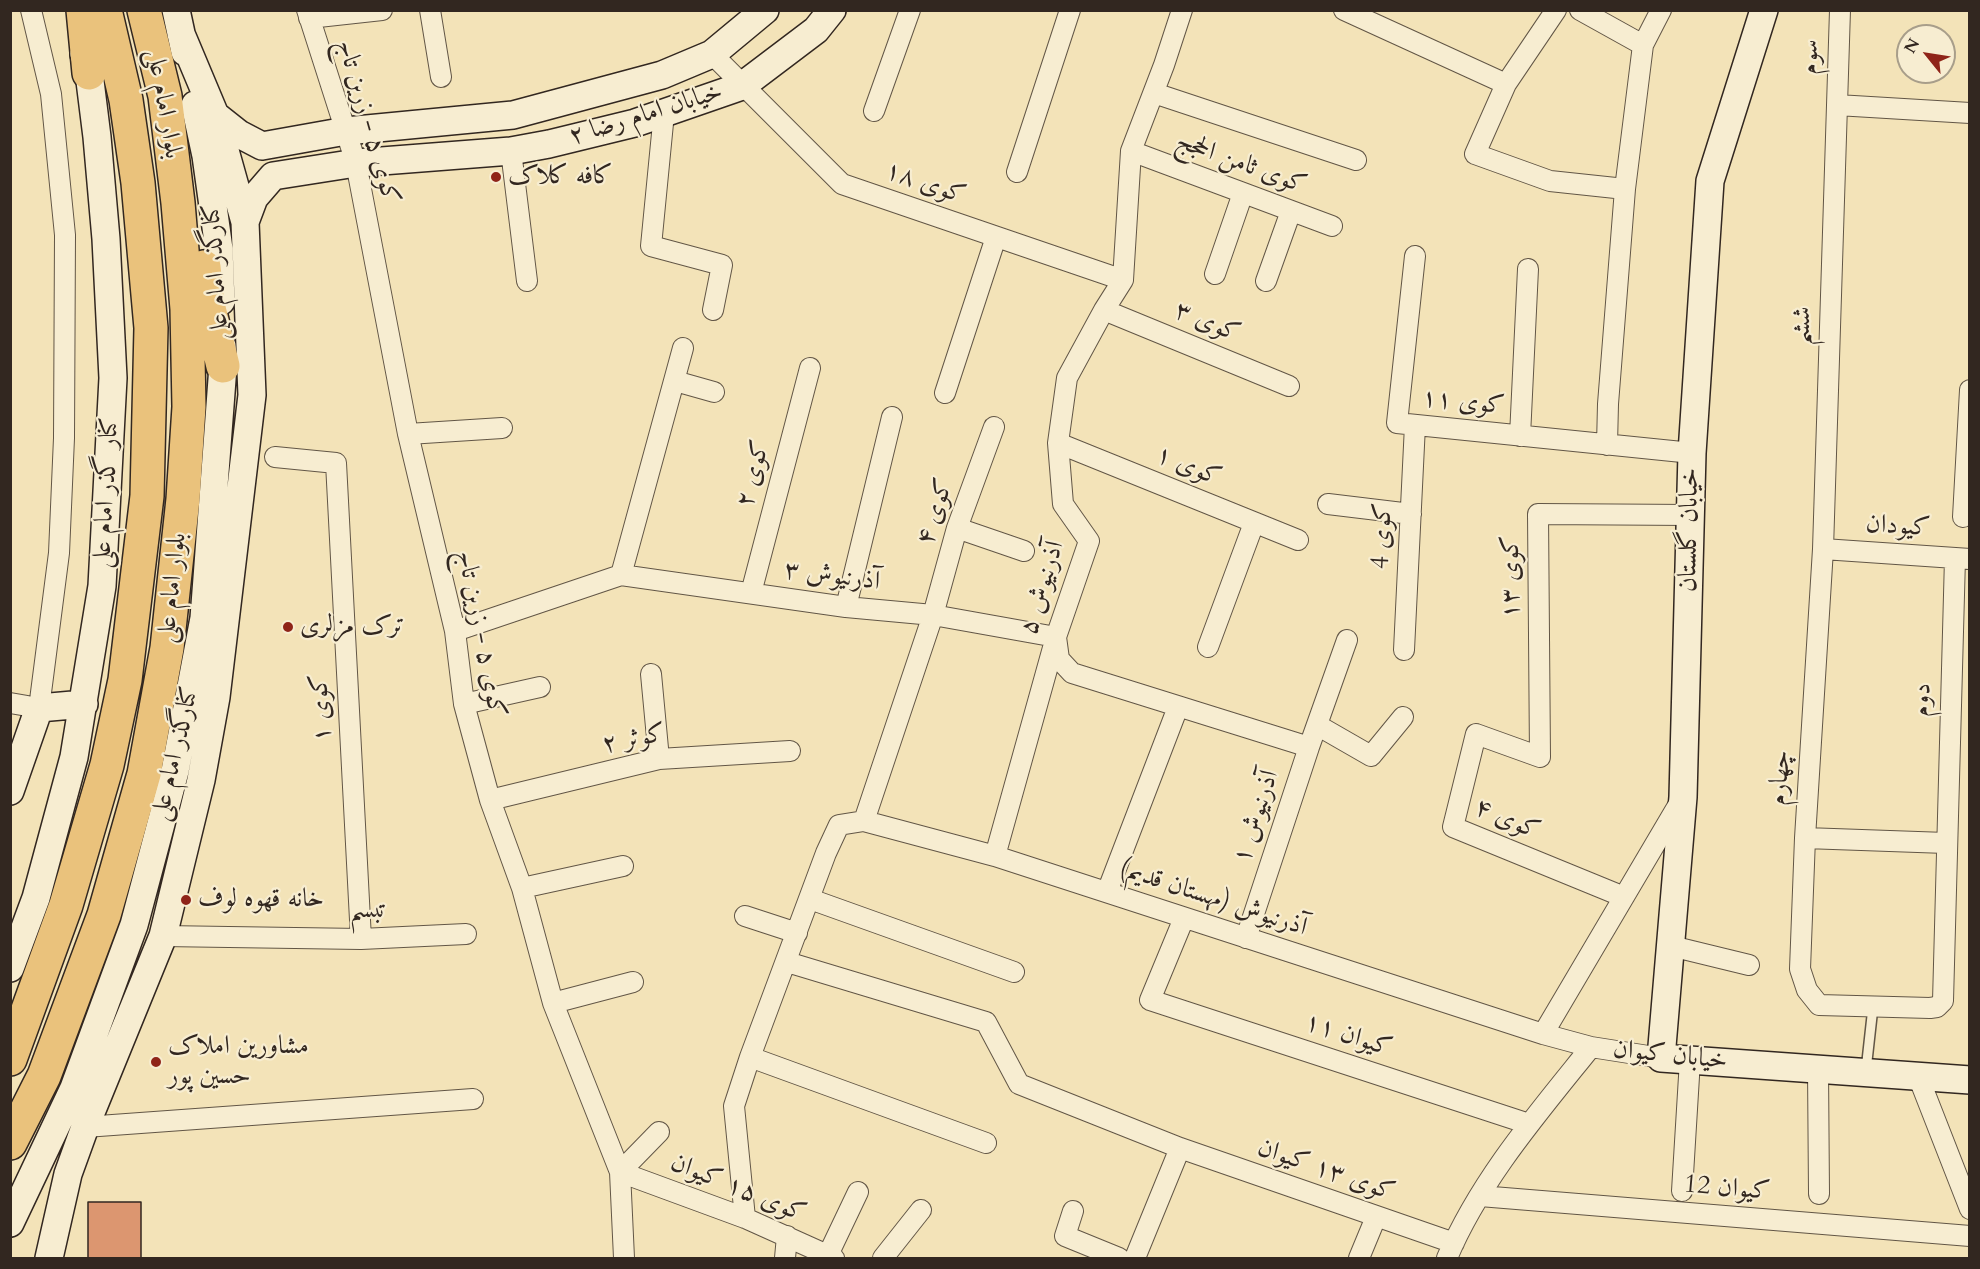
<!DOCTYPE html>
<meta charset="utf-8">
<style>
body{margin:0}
#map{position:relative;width:1980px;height:1269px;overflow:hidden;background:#f3e3b8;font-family:Cardo,serif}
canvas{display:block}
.frame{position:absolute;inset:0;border:12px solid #322720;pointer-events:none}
.north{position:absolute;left:1896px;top:24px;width:60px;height:60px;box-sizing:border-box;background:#f7edd1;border:2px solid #a89e8a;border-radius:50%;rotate:300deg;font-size:16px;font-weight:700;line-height:24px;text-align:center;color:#322720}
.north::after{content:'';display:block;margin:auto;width:21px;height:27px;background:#8f2418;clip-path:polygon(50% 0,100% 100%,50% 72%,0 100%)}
</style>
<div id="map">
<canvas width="1980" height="1269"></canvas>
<div class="frame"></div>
<div class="north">N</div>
</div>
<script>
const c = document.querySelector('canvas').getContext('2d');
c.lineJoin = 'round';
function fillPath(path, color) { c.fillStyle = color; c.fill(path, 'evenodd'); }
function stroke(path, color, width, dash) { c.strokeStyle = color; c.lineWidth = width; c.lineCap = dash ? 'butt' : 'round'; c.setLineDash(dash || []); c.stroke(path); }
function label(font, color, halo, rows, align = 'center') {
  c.font = font + ' Cardo,Amiri,serif'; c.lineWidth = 4.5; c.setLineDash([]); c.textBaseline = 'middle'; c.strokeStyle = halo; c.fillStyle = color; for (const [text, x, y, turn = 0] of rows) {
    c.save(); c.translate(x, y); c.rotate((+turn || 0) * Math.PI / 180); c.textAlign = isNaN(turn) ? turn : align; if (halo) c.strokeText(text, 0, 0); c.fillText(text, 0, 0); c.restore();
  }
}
const building = new Path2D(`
 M88 1202H141V1258H88Z`);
const lane = new Path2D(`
 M1866 1070 1873 1007`);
const street = new Path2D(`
 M307 10 356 163 408 434 455 631 464 704 490 800 522 888 553 1003 620 1172 624 1258
 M430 10 441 77
 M1344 10 1506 84 1556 10
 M1580 10 1643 45
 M1840 10 1823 549 1805 838 1800 969 1807 990 1819 1005 1930 1008 1937 1007 1943 1001 1955 558
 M309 18 382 10
 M712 54 842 184 1123 280
 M1506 84 1475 154 1550 181 1625 189
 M1154 93 1356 160
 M1837 105 1970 113
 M874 111 910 10
 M664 113 651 246 722 265 713 310
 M511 151 527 281
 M1131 151 1332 226
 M1017 172 1070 10
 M1415 256 1397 423 1692 453
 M1215 274 1243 193
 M1266 281 1291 211
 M1104 310 1289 386
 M675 381 714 392
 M945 393 996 237
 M408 434 502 428
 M1520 436 1528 269
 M1058 443 1298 540
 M1607 445 1608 404 1625 189 1643 45 1661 10
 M275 457 336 463 361 939
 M1328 504 1411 514
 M1963 517 1970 390
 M957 528 1024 551
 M1823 549 1970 559
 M621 575 683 348
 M751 593 810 368
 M846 607 892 417
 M455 631 621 575 846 607 933 615 1056 637 1059 659 1072 673 1309 747
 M1208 647 1254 523
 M1404 650 1415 425
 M651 674 659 759
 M10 703 39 708 59 553 64 438 65 235 51 94 31 10
 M464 704 540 687
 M1317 725 1371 756 1403 717
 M490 800 659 759 790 751
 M864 821 933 615 957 528 994 427
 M1805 838 1946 843
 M995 856 1056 637 1089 541 1063 504 1058 443 1067 378 1104 310 1123 280 1131 151 1164 65 1182 10
 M522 888 623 866
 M1107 892 1178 707
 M1624 897 1453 827 1476 734 1540 757 1538 514 1691 515
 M810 899 1014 972
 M745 916 797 933
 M1184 918 1150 1000 1529 1124
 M163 936 361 939 466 934
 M1246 938 1309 747 1347 640
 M1671 946 1749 965
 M787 962 986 1022 1019 1084 1180 1148 1454 1243
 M553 1003 633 982
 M1543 1034 1680 802
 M750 1057 986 1143
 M1818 1069 1819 1194
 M1918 1076 1970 1209
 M85 1127 473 1099
 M659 1132 620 1172 745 1218 834 1258
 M1682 1191 1690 1060
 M1480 1196 1970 1236
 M1073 1211 1065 1236 1119 1258
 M745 1218 734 1106 750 1057 826 853 839 825 864 821 995 856 1543 1034 1591 1047
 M828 1255 858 1192
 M785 1258 787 1236
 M883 1258 921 1210
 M1135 1258 1180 1148
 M1359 1258 1376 1217
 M1447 1258C1480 1180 1538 1113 1591 1047L1661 1058`);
const secondary = new Path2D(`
 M176 10 185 52
 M1764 10 1710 181 1692 453 1683 797 1661 1058 1970 1080
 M195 105 206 156 219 249 221 301
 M215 115 239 134 262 146 346 131 513 115 662 75 712 54 765 10
 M245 222 254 198 273 176 356 163 511 151 549 144 635 123 742 86 816 30 832 10
 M10 791 39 708 84 704
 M10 968 36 898 74 757 102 586 113 378 106 239 97 137 89 73 84 54
 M10 1223 74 1088 134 925 175 771 204 618 223 366 222 346
 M49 1258 68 1174 85 1127 163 936 201 780 216 697 252 395 245 222 215 115 181 34`);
const highway = new Path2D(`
 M83 10 89 73
 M204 267 208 304 223 366
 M10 1059 66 905 107 765 125 680 147 496 151 328 138 183 126 100 105 10
 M10 1143 44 1076 104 915 144 774 167 648 183 499 189 407 187 309 178 203 165 96 144 10`);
const markers = [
 [496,177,6,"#8f2418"],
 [288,627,6,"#8f2418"],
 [186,900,6,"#8f2418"],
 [156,1062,6,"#8f2418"]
];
const streetNames = [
 ["سوم",1811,57,-88],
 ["بلوار امام علی",163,104,80],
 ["خیابان امام رضا ۲",646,115,-17],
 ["کوی ۵ - زرین تاج",367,122,74],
 ["کوی ثامن الحجج",1241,164,20],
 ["کوی ۱۸",925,184,19],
 ["کنارگذر امام علی",217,272,-94],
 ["کوی ۳",1207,323,22],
 ["ششم",1803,326,-88],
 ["کوی ۱۱",1463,403,6],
 ["کوی ۱",1188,467,22],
 ["کوی ۲",754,474,-75],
 ["کنار گذر امام علی",107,493,-87],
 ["کوی ۴",936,512,-72],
 ["کیودان",1898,527,4],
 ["خیابان گلستان",1690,530,-89],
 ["کوی 4",1383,536,-87],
 ["آذرنیوش ۳",832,577,7],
 ["کوی ۱۳",1512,577,-90],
 ["بلوار امام علی",173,588,-84],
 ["آذرنیوش ۵",1043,588,-73],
 ["کوی ۵ - زرین تاج",480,634,79],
 ["دوم",1923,700,-88],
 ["کوی ۱",322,708,-93],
 ["کوثر ۲",634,740,-11],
 ["کنارگذر امام علی",176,754,-77],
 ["چهارم",1781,778,-86],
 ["آذرنیوش ۱",1257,817,-72],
 ["کوی ۴",1507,820,23],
 ["آذرنیوش (مهستان قدیم)",1213,899,18],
 ["تبسم",368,911,-1],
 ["کیوان ۱۱",1348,1036,18],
 ["خیابان کیوان",1670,1056,6],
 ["کوی ۱۳ کیوان",1326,1171,19],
 ["کوی ۱۵ کیوان",738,1189,22],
 ["کیوان 12",1727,1189,5]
];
const poiNames = [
 ["کافه کلاک",508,177],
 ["ترک مزلری",300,627],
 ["خانه قهوه لوف",198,900],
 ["مشاورین املاک",168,1047],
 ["حسین پور",168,1077]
];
fillPath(building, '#dc9670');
stroke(building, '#322720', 1.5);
stroke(lane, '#625646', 12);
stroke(street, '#625646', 22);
stroke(secondary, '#322720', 30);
stroke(highway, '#322720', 36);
stroke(lane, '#f7edd1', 9);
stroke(street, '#f7edd1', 20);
stroke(secondary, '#f7edd1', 27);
stroke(highway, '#eac27c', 33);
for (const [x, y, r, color] of markers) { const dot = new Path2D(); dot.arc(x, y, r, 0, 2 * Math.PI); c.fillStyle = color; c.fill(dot); stroke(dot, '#f7edd1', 2); }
label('26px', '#322720', '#f7edd1', streetNames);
label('26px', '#322720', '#f7edd1', poiNames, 'left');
</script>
